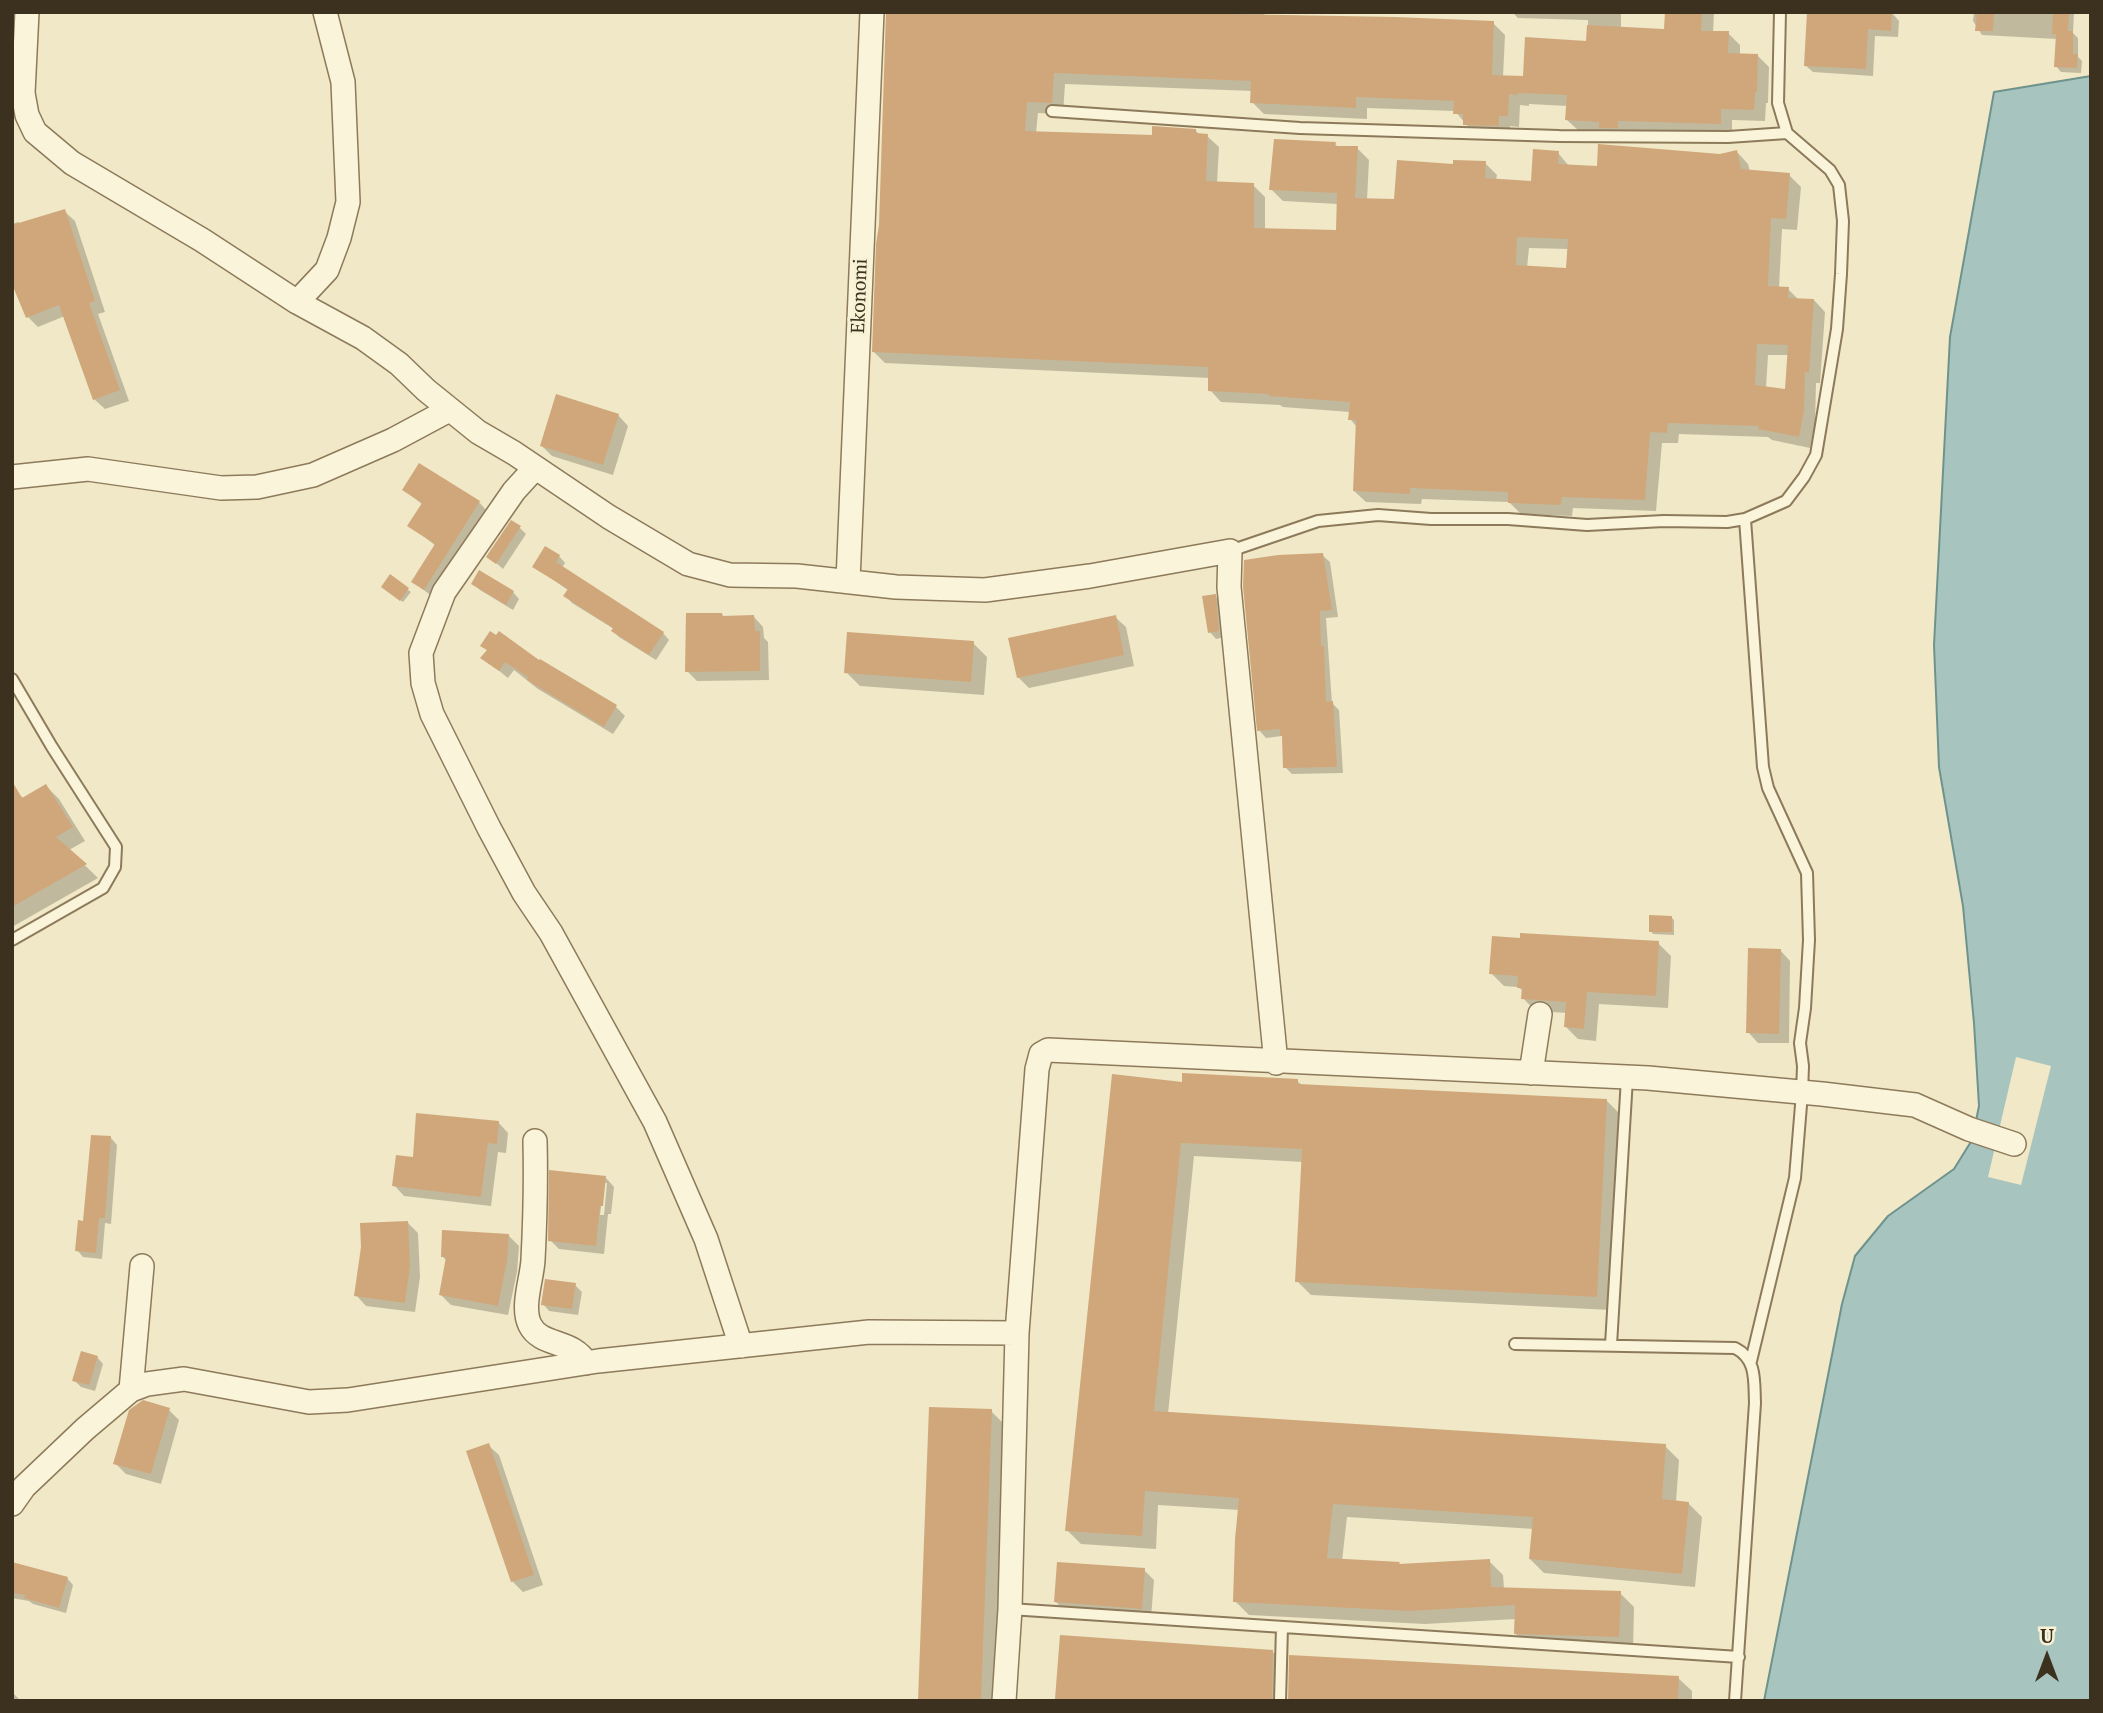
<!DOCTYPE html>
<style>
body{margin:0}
#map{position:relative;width:2103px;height:1713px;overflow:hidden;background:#f0e8c6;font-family:"PT Serif",serif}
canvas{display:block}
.frame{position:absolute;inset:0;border:14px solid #3c301f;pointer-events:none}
.north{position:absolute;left:2012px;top:1622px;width:70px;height:70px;-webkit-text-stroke:5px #f7f1d6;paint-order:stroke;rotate:0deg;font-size:19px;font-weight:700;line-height:28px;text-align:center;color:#3c301f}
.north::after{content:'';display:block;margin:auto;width:24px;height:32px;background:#3c301f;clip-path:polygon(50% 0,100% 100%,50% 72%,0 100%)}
</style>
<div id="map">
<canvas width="2103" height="1713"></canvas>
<div class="frame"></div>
<div class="north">U</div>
</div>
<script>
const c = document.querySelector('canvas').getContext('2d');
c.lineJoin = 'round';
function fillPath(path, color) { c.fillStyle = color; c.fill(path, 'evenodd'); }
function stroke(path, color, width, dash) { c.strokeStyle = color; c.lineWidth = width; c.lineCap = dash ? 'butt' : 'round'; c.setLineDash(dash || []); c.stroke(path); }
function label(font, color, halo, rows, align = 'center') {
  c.font = font + ' "PT Serif",serif'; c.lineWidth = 6; c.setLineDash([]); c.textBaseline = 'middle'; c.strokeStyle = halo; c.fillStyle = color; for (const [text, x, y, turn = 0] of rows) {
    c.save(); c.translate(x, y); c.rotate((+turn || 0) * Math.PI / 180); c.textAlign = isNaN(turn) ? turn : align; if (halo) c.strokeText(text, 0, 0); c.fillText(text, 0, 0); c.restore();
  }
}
const water = new Path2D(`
 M2091 76V1701H1764L1842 1304 1855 1256 1888 1216 1954 1169 1972 1140 1979 1106 1974 1023 1963 906 1939 767 1934 645 1950 337 1994 92Z`);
const pier = new Path2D(`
 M2016 1057 2051 1066 2021 1185 1988 1177Z`);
const shadow = new Path2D(`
 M888 12H1265L1264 17 1493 23 1505 35 1503 77 1525 78 1588 43V20L1518 18 1512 12H1621V28L1666 31V12H1714L1713 33H1728L1740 45V55H1757L1769 67 1768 103H1766L1765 121 1732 120V135L1579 131 1567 120 1568 106 1529 104V106L1520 105 1519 127 1510 126V137L1476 136 1455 111 1367 108V119L1264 114 1252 102V91L1065 84 1063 114 1038 113 1036 133 1153 137 1195 130 1200 135 1207 136 1219 147 1217 183 1253 185 1265 197V230L1337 232 1338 204 1283 201 1271 189 1335 144 1339 148H1357L1369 160 1367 200 1395 201 1454 166 1485 163 1497 175 1496 180 1533 183 1558 153 1569 166 1599 168 1737 152 1748 164 1750 172 1789 175 1801 187 1797 230 1782 229 1779 288 1788 289 1799 300H1814L1825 312 1820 383H1816L1815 424 1810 448 1772 440 1768 437 1679 434 1678 443H1662L1656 511 1573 508 1572 516 1521 514 1509 502 1422 499 1421 504 1366 502 1354 491 1357 427 1350 419V412L1283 407 1280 405 1221 402 1210 390V378L885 363 873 351 881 226ZM1529 248 1569 249 1568 270 1527 268ZM1768 355H1789L1787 391 1766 388Z
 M1974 12H2074L2073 33 2078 38V57L2082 61 2081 73 2061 72 2056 66 2057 39 1982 35 1973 21Z
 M1892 13 1899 21 1898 37 1875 36 1873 76 1813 72 1805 65Z
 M64 211 75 221 105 312 98 314 129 401 105 409 94 399 65 316 38 327 28 317 12 280V224L18 222 21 224Z
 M618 415 628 426 613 475 552 456 542 446Z
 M404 490 479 502 487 511 433 597 413 582 436 546 409 525 423 505Z
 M519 527 526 534 503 569 488 556Z
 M1322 555 1330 562 1338 617 1326 618 1332 703 1339 710 1343 773 1292 774 1285 767 1282 736 1266 738 1259 730Z
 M559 556 565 563 562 568 663 633 669 640 656 660 619 637 613 631 614 629 572 603 566 596 569 591 534 566Z
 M391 577 411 592 403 602 386 590Z
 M473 583 513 592 519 599 513 610 480 590Z
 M1215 596 1222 602 1225 637 1216 639 1210 632Z
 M722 614 725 618 754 617 763 627 764 638 768 642 769 680 697 681 687 671Z
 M1115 617 1126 627 1134 666 1029 688 1018 677Z
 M973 643 987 657 984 695 860 686 846 672Z
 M482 646 540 663 616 707 625 716 613 734 538 689 514 670 508 678 483 658 488 651Z
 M46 786 59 799 85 841 69 850 98 878 12 927V793L16 791 24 799Z
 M1671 917 1674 920V935L1653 934 1651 931Z
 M1521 940 1658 943 1671 956 1668 1008 1599 1004 1596 1041 1578 1039 1566 1027 1567 1013 1535 1011 1523 998V991L1518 987 1504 986 1491 973Z
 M1780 950 1790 961 1789 1043H1758L1748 1032Z
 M1297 1081 1303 1086 1607 1101 1621 1115 1611 1310 1311 1295 1297 1281 1303 1162 1194 1156 1168 1414 1665 1446 1679 1460 1676 1502 1688 1503 1702 1517 1695 1587 1544 1573 1530 1559 1534 1529 1347 1517 1342 1561 1399 1564 1401 1566 1489 1561 1503 1575 1504 1589 1620 1593 1634 1607 1633 1650 1529 1647 1515 1633 1516 1619 1425 1624 1249 1615 1235 1601 1240 1510 1158 1505 1156 1549 1081 1544 1067 1530 1184 1084Z
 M498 1122 508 1133 506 1153 498 1152 491 1206 404 1196 394 1185 414 1159Z
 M111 1138 117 1145 111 1224 105 1223 102 1259 83 1257 77 1250Z
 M606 1178 614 1187 611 1214H608L604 1254 559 1249 550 1240ZM604 1183H607L604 1215H600Z
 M408 1223 418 1233 420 1277 415 1312 366 1306 356 1295Z
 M508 1235 519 1246 517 1272 508 1315 451 1305 441 1295 447 1261 442 1256Z
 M575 1285 582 1292 578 1315 549 1311 543 1304Z
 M97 1357 103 1364 95 1391 81 1387 74 1380Z
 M169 1410 179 1420 161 1484 126 1474 115 1463Z
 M991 1411 1005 1425 995 1701H920Z
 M488 1445 499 1455 543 1585 523 1592 513 1582 468 1452Z
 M12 1563 67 1578 73 1585 66 1613 33 1604 29 1601 12 1598Z
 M1144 1570 1154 1580 1151 1618 1066 1612 1055 1601Z
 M1273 1652 1287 1666 1286 1701H1059L1057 1699Z
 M1678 1678 1692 1691V1701H1290Z
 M12 1692 19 1699V1701H12Z`);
const building = new Path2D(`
 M886 12H1229V14L1395 17 1494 21 1492 75 1523 76 1525 37 1586 41 1587 25 1664 29 1665 12H1702L1701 31H1729L1728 53 1758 54 1757 92H1755L1754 110 1721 109V124L1618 121V128H1599V122L1565 120 1567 95 1518 93V95L1509 94 1508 116H1499V126L1463 125V114H1453L1454 101 1356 97V108L1250 103 1251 81 1054 73 1052 103 1027 102 1025 131 1152 135V126L1196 129V133L1208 134 1206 181 1254 183V228L1336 230 1337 193 1269 190 1274 139 1336 142 1335 146H1358L1355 198 1394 199 1397 160 1453 164V160L1486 161 1485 178 1531 181 1533 149 1559 151 1558 164 1597 166 1598 144 1720 154 1737 150 1741 169 1790 173 1786 219 1771 218 1768 286 1789 287 1788 298 1814 299 1809 373 1805 372 1804 411 1799 437 1758 429 1759 426 1668 423 1667 433 1650 432 1645 500 1562 497 1561 505 1508 503V492L1410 488V494L1353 491 1356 420H1348L1350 402 1269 396V394L1208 391V367L872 352 876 244 879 225ZM1517 237 1568 239 1566 268 1516 265ZM1757 344 1788 345 1785 389 1755 385Z
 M1807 12H1892L1891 31 1868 29 1866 69 1804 66Z
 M1977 12H1994L1993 31H1975Z
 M2053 12H2069L2068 31H2073V54H2078L2077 68 2054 67 2056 34H2052Z
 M65 209 95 301 89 303 120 390 93 400 59 305 26 318 12 284V225Z
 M556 394 619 414 603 465 540 446Z
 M419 463 480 501 424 590 411 582 435 544 407 526 422 503 402 490Z
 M511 520 521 526 496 564 486 557Z
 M545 546 560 555 556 562 664 632 649 655 611 631 613 628 563 596 568 589 532 567Z
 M1323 553 1332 610 1320 611 1321 646H1324L1326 702 1333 701 1337 767 1283 768 1282 736H1280V729L1257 731 1243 587 1244 560 1278 555Z
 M479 570 514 591 506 605 471 584Z
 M390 574 409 588 400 601 381 587Z
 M1216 594 1219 631 1208 633 1202 596Z
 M686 613H722V616L754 615 755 631H760V671L685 672Z
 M1116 615 1124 655 1017 678 1008 638Z
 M490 631 496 635 499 631 539 660 540 659 617 705 604 727 527 680 528 677 505 662 499 671 480 658 487 650 480 646Z
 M847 632 974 641 971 682 844 673Z
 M12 781 22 798 46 784 73 827 56 837 87 864 12 907Z
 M1649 915 1672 916V932H1649Z
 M1520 933 1659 941 1656 996 1587 992 1584 1029 1564 1027 1566 1002 1521 999 1522 988H1517L1518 976 1489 974 1492 936 1520 938Z
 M1748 948 1781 949 1779 1034 1746 1033Z
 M1182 1073 1298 1079V1084L1607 1099 1597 1297 1295 1282 1302 1149 1181 1143 1154 1411 1666 1444 1662 1499 1689 1502 1682 1574 1529 1559 1533 1517 1333 1504 1327 1558 1400 1562 1399 1564 1490 1559 1491 1587 1621 1591 1619 1637 1514 1634 1515 1605 1410 1611 1233 1602 1235 1539 1239 1498 1145 1491 1142 1536 1065 1531 1112 1074 1182 1082Z
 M416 1113 499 1121 497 1144 488 1143 481 1197 392 1186 396 1155 413 1157Z
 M91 1135 111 1136 105 1218H99L96 1253 75 1251 78 1220 83 1221Z
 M549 1170 606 1176 603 1206H600L596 1246 548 1241Z
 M408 1221 410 1266 405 1303 354 1296 361 1247 360 1223Z
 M442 1230 509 1234 507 1261 498 1306 439 1295 446 1257H441Z
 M545 1279 576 1283 572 1309 541 1305Z
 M81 1351 98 1356 89 1385 72 1381Z
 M143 1400 170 1408 151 1474 113 1464 129 1410Z
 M929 1407 992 1409 981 1701H918Z
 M489 1443 534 1575 511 1582 466 1451Z
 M12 1562 68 1577 59 1608 24 1598 25 1595 12 1593Z
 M1057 1562 1145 1568 1142 1609 1054 1602Z
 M1060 1635 1273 1650 1272 1701 1055 1699Z
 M1289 1655 1679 1676 1678 1701H1288Z`);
const service = new Path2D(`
 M1052 111 1300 128 1559 136 1728 137 1787 133
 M1230 551 1318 521 1378 515 1431 519H1508L1587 525 1664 521 1727 522 1745 519
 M12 679 52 747 116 847 115 867 103 888 12 940
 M1515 1344 1735 1348C1757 1359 1754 1381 1755 1403L1735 1701
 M1611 1345 1627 1078
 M1751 1361 1795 1178 1802 1093 1803 1066 1800 1043 1805 1008 1809 940 1807 873 1768 788 1763 767 1745 519 1786 501 1804 477 1816 455 1837 329 1841 274 1843 221 1839 185 1830 170 1787 133 1778 103 1780 12
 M1010 1609 1739 1657
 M1280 1701 1282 1627`);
const minor = new Path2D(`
 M27 12 23 93 27 115 35 132 72 163 202 240 297 302 363 338 399 364 426 390 478 432 514 453 609 517 688 564 730 575 797 576 896 587 985 590 1090 576 1230 551 1229 587 1276 1063
 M297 302 327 270 339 238 348 202 343 82 325 12
 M535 468 514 491 444 592 421 653 423 683 432 714 489 828 524 893 551 933 655 1122 706 1239 741 1346
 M12 477 88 469 221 488 257 487 313 475 393 440 449 410
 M848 581 872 12
 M1531 1073 1540 1014
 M535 1141C536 1180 535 1221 533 1260 532 1279 521 1307 530 1325 541 1347 573 1339 586 1363
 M131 1390 142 1266
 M12 1504 24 1487 85 1429 131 1390 147 1384 184 1379 309 1402 348 1400 598 1361 869 1332 1017 1333
 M1004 1701 1010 1609 1017 1333 1037 1069 1041 1054 1048 1050 1648 1078 1822 1094 1915 1105 1969 1129 2014 1144`);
const streetNames = [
 ["Ekonomi",860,296,-88]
];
fillPath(water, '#a8c4be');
stroke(water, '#6e938d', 2);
fillPath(pier, '#f0e8c6');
fillPath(shadow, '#0003');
fillPath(building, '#cfa77b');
stroke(service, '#8d7a5b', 14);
stroke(minor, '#8d7a5b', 26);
stroke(service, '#faf4da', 10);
stroke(minor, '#faf4da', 23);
label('19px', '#3c301f', '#f7f1d6', streetNames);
</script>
